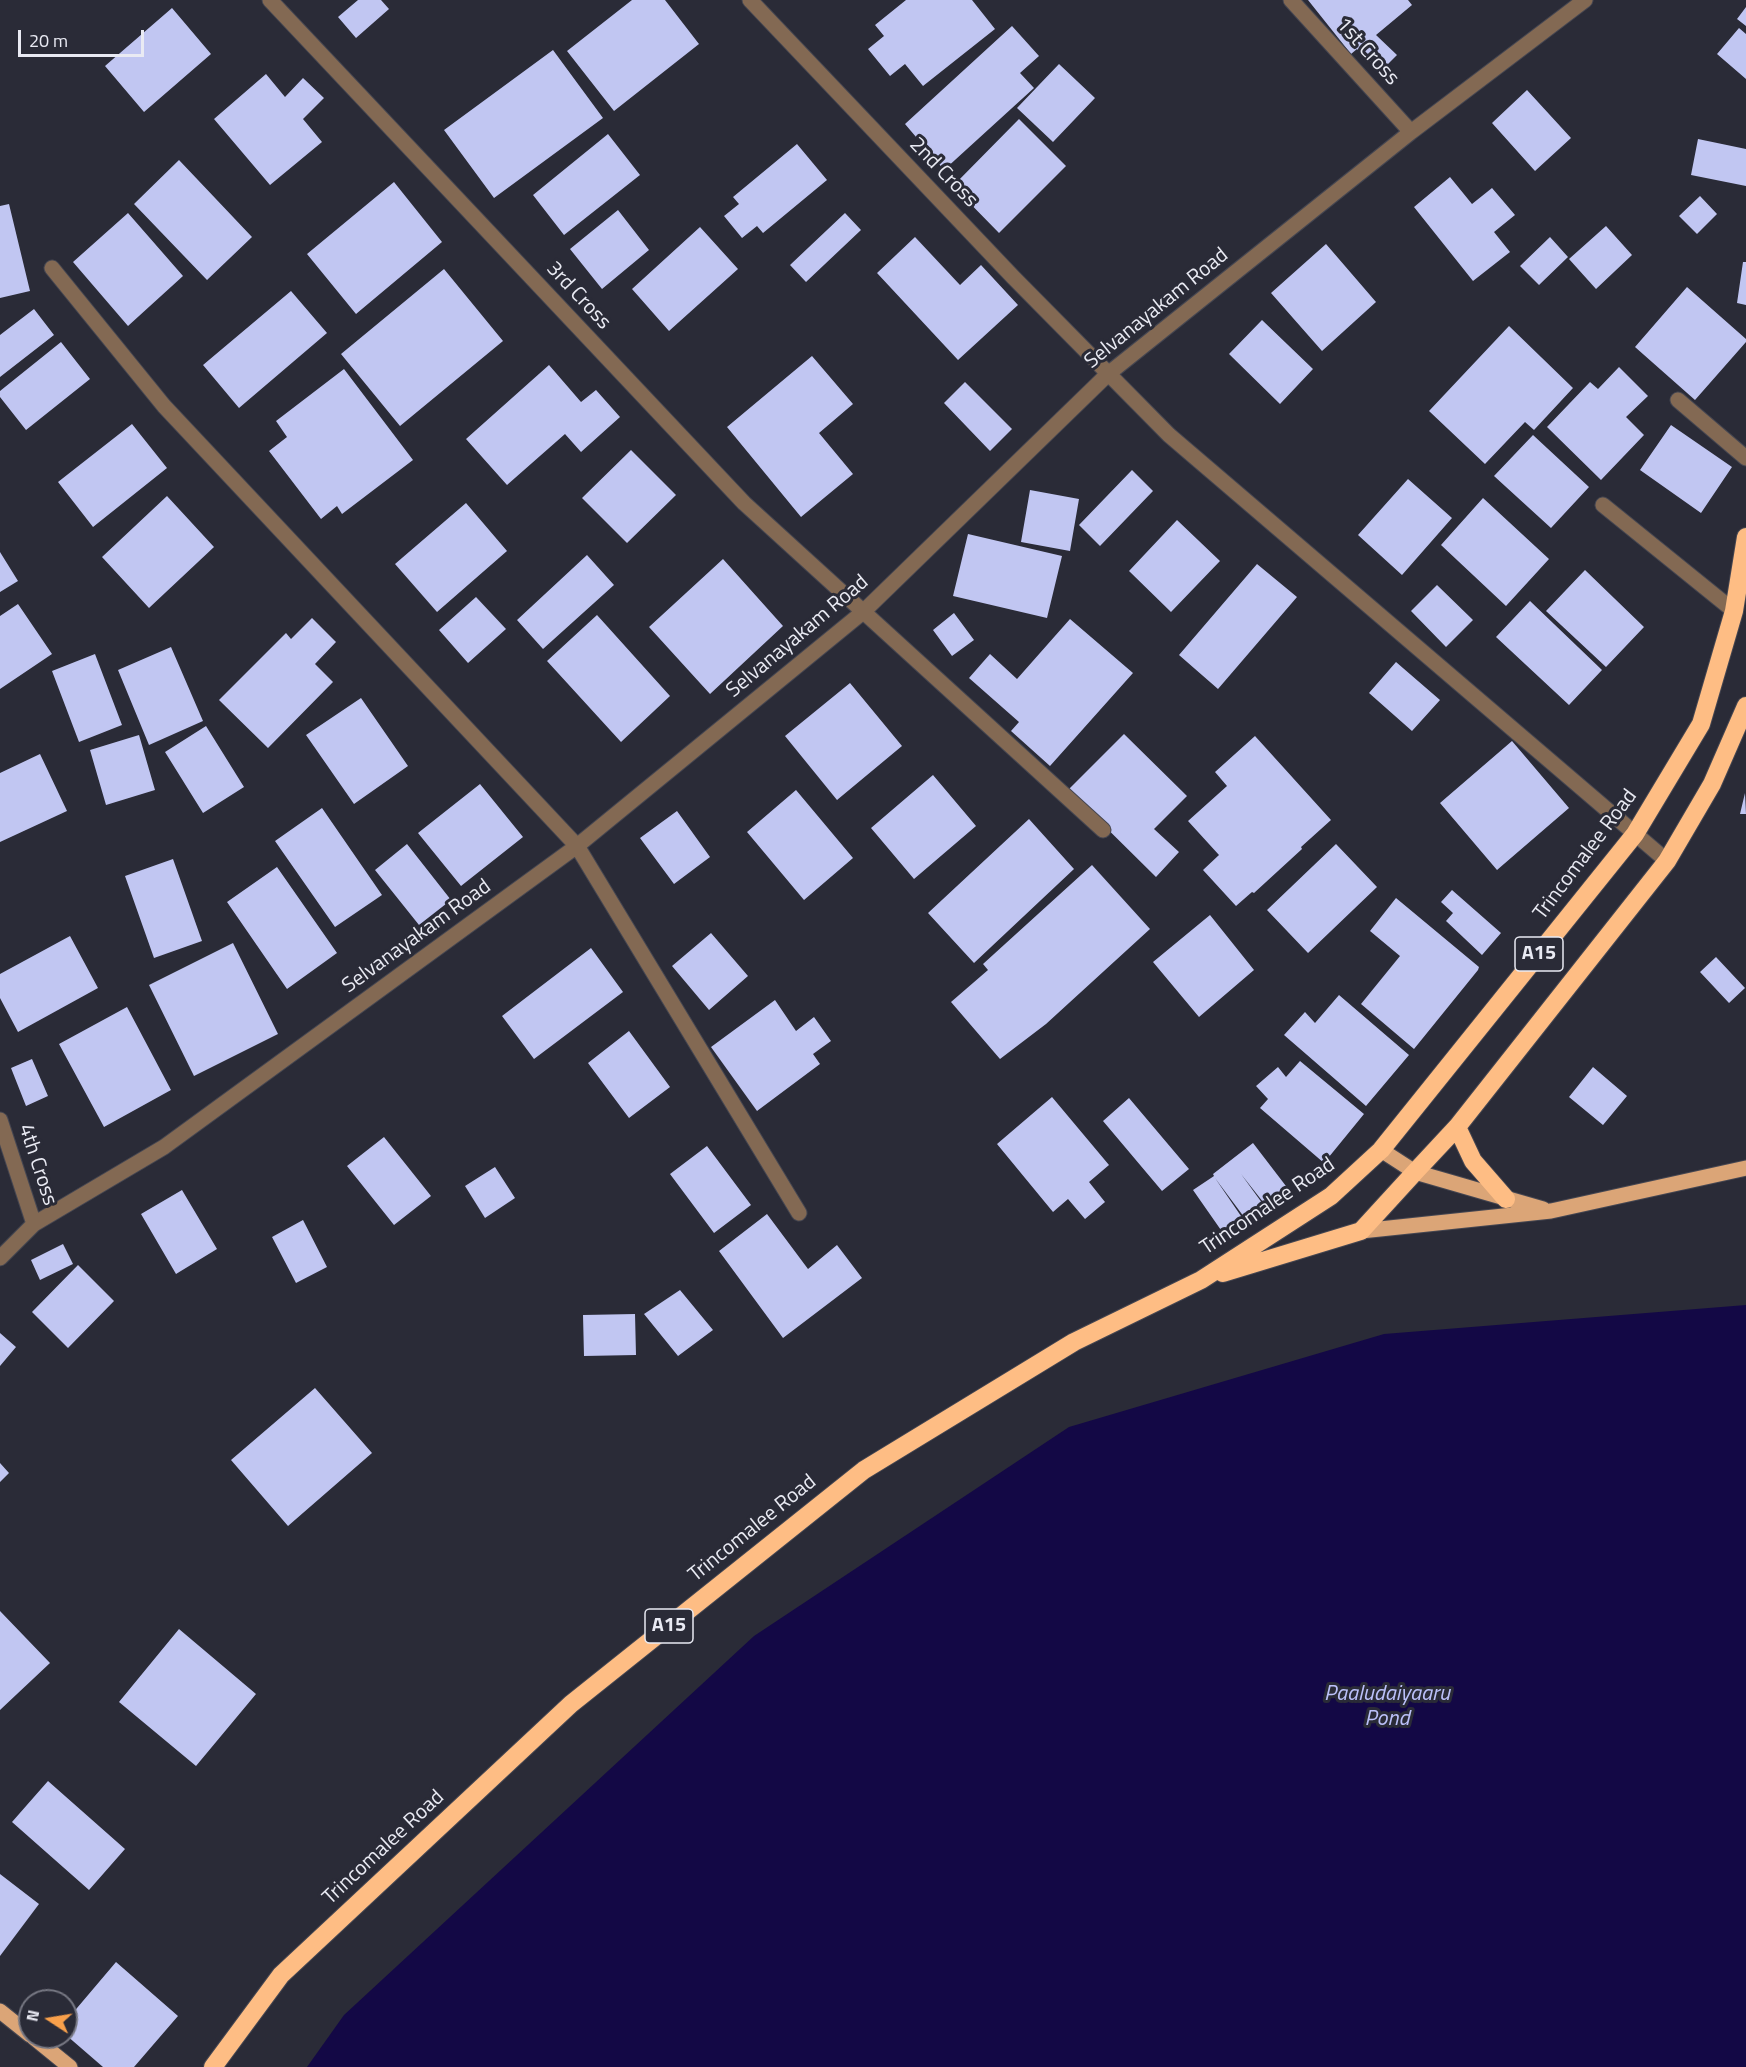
<!DOCTYPE html>
<style>
body{margin:0}
#map{position:relative;width:1746px;height:2067px;overflow:hidden;background:#2a2b37;font-family:"Titillium Web",sans-serif}
canvas{display:block}
.north{position:absolute;left:18px;top:1989px;width:60px;height:60px;box-sizing:border-box;background:#2a2b37;border:2px solid #767782;border-radius:50%;rotate:282deg;font-size:16px;font-weight:700;line-height:24px;text-align:center;color:#e9eaf3}
.north::after{content:'';display:block;margin:auto;width:21px;height:27px;background:#f8a04b;clip-path:polygon(50% 0,100% 100%,50% 72%,0 100%)}
.scale{position:absolute;left:18px;top:30px;width:126px;height:27px;box-sizing:border-box;border:3px solid #e9eaf3;border-top:0;padding-left:8px;font-size:18px;line-height:21px;white-space:nowrap;color:#e9eaf3;-webkit-text-stroke:4px #2a2b37;paint-order:stroke}
</style>
<div id="map">
<canvas width="1746" height="2067"></canvas>
<div class="north">N</div>
<div class="scale">20 m</div>
</div>
<script>
const c = document.querySelector('canvas').getContext('2d');
c.lineJoin = 'round';
function fillPath(path, color) { c.fillStyle = color; c.fill(path, 'evenodd'); }
function stroke(path, color, width, dash) { c.strokeStyle = color; c.lineWidth = width; c.lineCap = dash ? 'butt' : 'round'; c.setLineDash(dash || []); c.stroke(path); }
function label(font, color, halo, rows, align = 'center') {
  c.font = font + ' "Titillium Web",sans-serif'; c.lineWidth = 6; c.setLineDash([]); c.textBaseline = 'middle'; c.strokeStyle = halo; c.fillStyle = color; for (const [text, x, y, turn = 0] of rows) {
    c.save(); c.translate(x, y); c.rotate((+turn || 0) * Math.PI / 180); c.textAlign = isNaN(turn) ? turn : align; if (halo) c.strokeText(text, 0, 0); c.fillText(text, 0, 0); c.restore();
  }
}
const water = new Path2D(`
 M1746 1305V2067H307L344 2015 754 1636 1069 1427 1384 1334Z`);
const building = new Path2D(`
 M358 0H381L389 9 356 38 338 17Z
 M632 0H665L699 44 614 111 567 51Z
 M906 0H972L995 29 923 86 905 64 890 76 868 49 884 36 875 25Z
 M1308 0H1408L1412 5 1376 35 1397 55 1380 72 1357 49 1351 54Z
 M1746 7V26L1737 19Z
 M172 8 211 54 144 112 105 66Z
 M1012 26 1039 56 1020 73 1034 88 944 170 905 124Z
 M1739 28 1746 34V79L1717 54Z
 M553 50 603 118 494 198 444 130Z
 M1059 64 1095 98 1053 142 1017 108Z
 M266 74 285 97 303 78 324 98 303 119 322 142 270 185 214 119Z
 M1527 90 1571 138 1535 171 1492 123Z
 M1019 119 1066 166 999 233 953 186Z
 M608 134 640 175 564 235 533 195Z
 M1698 139 1746 149V186L1691 175Z
 M797 144 827 180 763 233 757 226 742 238 724 216 739 204 733 197Z
 M179 160 252 237 207 280 134 204Z
 M1450 177 1472 204 1492 188 1515 215 1494 232 1510 252 1473 281 1414 207Z
 M394 182 442 242 356 314 307 254Z
 M1700 196 1717 214 1697 234 1679 216Z
 M9 204 30 291 0 298V206Z
 M618 210 649 250 602 289 570 249Z
 M128 213 183 276 128 326 73 262Z
 M845 213 861 230 806 282 790 265Z
 M1606 226 1632 255 1596 289 1569 259Z
 M700 227 738 269 669 331 632 289Z
 M915 237 960 285 981 265 1018 305 958 360 877 273Z
 M1550 237 1568 257 1539 285 1520 266Z
 M1326 244 1376 302 1322 351 1271 293Z
 M1743 262H1746V305L1737 303Z
 M444 269 503 341 400 426 341 354Z
 M1687 287 1746 339V342L1695 400 1635 347Z
 M291 291 327 333 239 408 203 365Z
 M34 309 54 335 0 377V335Z
 M1262 320 1313 369 1280 404 1229 354Z
 M1509 326 1573 388 1534 430 1525 422 1485 464 1429 411Z
 M61 342 90 379 26 430 0 397V391Z
 M812 356 853 404 819 433 853 474 801 517 727 427Z
 M549 365 581 402 596 390 620 417 581 452 565 434 507 485 466 439Z
 M1619 367 1648 396 1626 417 1644 435 1601 480 1547 427 1590 382 1598 389Z
 M344 369 413 460 342 514 337 506 321 519 269 451 287 437 276 421Z
 M965 382 1012 429 990 451 944 403Z
 M132 424 167 468 93 527 58 482Z
 M1671 425 1732 467 1701 513 1640 470Z
 M1533 435 1589 487 1551 528 1494 476Z
 M631 450 676 495 627 543 582 498Z
 M1132 470 1153 491 1100 546 1079 525Z
 M1408 479 1452 518 1402 575 1358 535Z
 M1030 490 1079 499 1070 551 1021 542Z
 M167 496 214 547 149 608 102 557Z
 M1483 498 1549 559 1506 606 1441 545Z
 M466 503 507 551 437 612 395 564Z
 M1177 520 1220 561 1171 612 1129 571Z
 M968 534 1062 556 1047 618 953 596Z
 M0 552 18 581 0 592Z
 M587 555 614 585 543 649 517 620Z
 M723 559 783 626 710 694 649 627Z
 M1257 564 1297 597 1218 689 1179 655Z
 M1585 570 1644 627 1606 667 1546 611Z
 M1437 585 1473 620 1446 647 1411 611Z
 M476 597 506 629 468 663 439 630Z
 M1530 601 1602 670 1569 705 1496 637Z
 M18 604 52 654 0 689V616Z
 M954 613 974 640 952 656 933 630Z
 M597 615 670 696 621 742 547 661Z
 M312 618 336 642 315 664 333 682 268 748 219 700 286 633 291 639Z
 M1070 619 1133 673 1050 766 1011 731 1019 722 969 678 990 654 1017 679Z
 M171 647 203 721 149 745 118 670Z
 M95 654 122 725 79 742 52 671Z
 M1396 662 1440 700 1412 731 1369 693Z
 M850 683 902 746 837 800 785 736Z
 M361 698 408 766 354 804 306 735Z
 M206 726 244 787 203 813 165 752Z
 M1124 734 1187 796 1154 829 1179 852 1156 877 1068 790Z
 M139 735 155 790 106 805 90 750Z
 M1255 736 1331 820 1301 847 1302 849 1254 893 1252 892 1236 906 1203 870 1219 855 1188 821 1227 786 1215 772Z
 M1512 741 1569 808 1497 870 1440 803Z
 M40 754 67 811 0 842V773Z
 M933 775 976 826 914 879 871 828Z
 M480 784 523 837 461 886 418 833Z
 M796 790 853 858 804 900 747 832Z
 M1745 793 1746 814H1740Z
 M322 808 382 895 335 927 275 841Z
 M677 811 710 857 674 884 640 838Z
 M1029 819 1074 869 974 963 928 913Z
 M407 844 451 900 419 925 375 870Z
 M1336 844 1377 887 1308 953 1267 910Z
 M173 859 202 941 154 958 125 876Z
 M1092 865 1150 929 1046 1024 1000 1059 951 1002 988 970 983 964Z
 M277 867 337 953 287 989 227 902Z
 M1452 890 1501 933 1482 955 1446 921 1453 913 1441 902Z
 M1396 898 1479 967 1478 970 1414 1049 1361 1004 1400 956 1370 931Z
 M1210 915 1254 970 1199 1017 1153 962Z
 M711 933 748 976 709 1010 672 966Z
 M70 936 98 988 18 1032 0 998V974Z
 M233 943 278 1034 194 1076 149 985Z
 M591 948 623 992 534 1059 502 1016Z
 M1716 957 1745 988 1729 1003 1700 972Z
 M1339 995 1409 1055 1366 1106 1284 1035 1305 1012 1315 1023Z
 M775 1000 796 1031 814 1017 831 1041 813 1054 820 1064 757 1111 711 1047Z
 M127 1007 171 1090 104 1127 59 1044Z
 M629 1031 670 1087 629 1118 588 1063Z
 M32 1059 48 1096 26 1106 11 1068Z
 M1300 1061 1364 1114 1324 1163 1260 1108 1268 1099 1256 1086 1278 1067 1286 1077Z
 M1593 1067 1627 1096 1603 1125 1569 1097Z
 M1052 1097 1109 1165 1089 1182 1105 1202 1085 1219 1068 1199 1053 1212 997 1144Z
 M1129 1098 1189 1169 1162 1191 1103 1121Z
 M384 1137 431 1196 394 1225 347 1166Z
 M1253 1143 1289 1190 1267 1207 1241 1174 1265 1207 1247 1221 1215 1178 1243 1219 1223 1233 1193 1190 1214 1176 1213 1174Z
 M707 1146 751 1205 714 1233 670 1174Z
 M495 1167 515 1198 485 1218 465 1186Z
 M182 1190 217 1249 176 1274 141 1214Z
 M767 1214 808 1269 837 1245 862 1278 783 1338 719 1251Z
 M303 1220 327 1267 296 1283 272 1237Z
 M63 1244 73 1264 40 1280 31 1260Z
 M78 1265 114 1301 68 1348 32 1312Z
 M680 1290 713 1330 678 1356 644 1314Z
 M635 1314 636 1355 584 1356 583 1315Z
 M0 1333 16 1347 0 1366Z
 M315 1388 372 1453 288 1526 231 1460Z
 M0 1463 9 1473 0 1482Z
 M0 1611 50 1663 0 1710Z
 M179 1629 256 1694 196 1766 119 1702Z
 M48 1781 125 1849 89 1890 12 1822Z
 M0 1874 39 1904 0 1956Z
 M116 1962 178 2016 134 2067H103L66 2035V2021Z`);
const minor = new Path2D(`
 M270 0 744 503 1103 830
 M750 0 1013 277 1169 435 1667 861
 M1291 0 1411 132
 M52 268 164 406 577 846 799 1213
 M1678 400 1746 458
 M1603 505 1734 611
 M0 1120 34 1224
 M0 1258 34 1224 164 1147 577 846 863 612 1108 374 1411 132 1585 0`);
const major = new Path2D(`
 M1381 1150 1415 1172 1543 1209
 M1361 1231 1551 1211 1746 1168
 M0 2011 30 2035
 M33 2037 70 2067`);
const highway = new Path2D(`
 M1457 1127 1473 1161 1506 1199
 M1223 1273 1361 1231 1415 1172 1457 1127 1667 861 1712 784 1746 706
 M213 2067 281 1975 571 1704 864 1470 1074 1342 1201 1280 1331 1196 1381 1150 1635 834 1701 724 1734 611 1746 537`);
const shields = [
 [1539,954,48],
 [669,1626,48]
];
const shieldNames = [
 ["A15",1539,954],
 ["A15",669,1626]
];
const streetNames = [
 ["1st Cross",1367,52,48],
 ["2nd Cross",943,173,46],
 ["3rd Cross",578,296,47],
 ["Selvanayakam Road",1157,309,-39],
 ["Selvanayakam Road",798,637,-40],
 ["Trincomalee Road",1586,855,-53],
 ["Selvanayakam Road",417,937,-36],
 ["4th Cross",37,1165,72],
 ["Trincomalee Road",1268,1207,-34],
 ["Trincomalee Road",753,1529,-39],
 ["Trincomalee Road",384,1848,-43]
];
const waterNames = [
 ["Paaludaiyaaru",1387,1695],
 ["Pond",1387,1720]
];
fillPath(water, '#130845');
fillPath(building, '#c1c6f2');
stroke(minor, '#454651', 17);
stroke(major, '#454651', 17);
stroke(highway, '#454651', 20);
stroke(minor, '#836953', 15);
stroke(major, '#dba577', 15);
stroke(highway, '#febd84', 18);
for (const [x, y, w] of shields) { const box = new Path2D(); box.roundRect(x - w / 2, y - 17, w, 34, 4.5); c.fillStyle = '#2a2b37'; c.fill(box); stroke(box, '#e9eaf3', 1.5); }
label('bold 20px', '#e9eaf3', null, shieldNames);
label('21px', '#e9eaf3', '#2a2b37', streetNames);
label('italic 22px', '#bbc0f9', '#2a2b37', waterNames);
</script>
